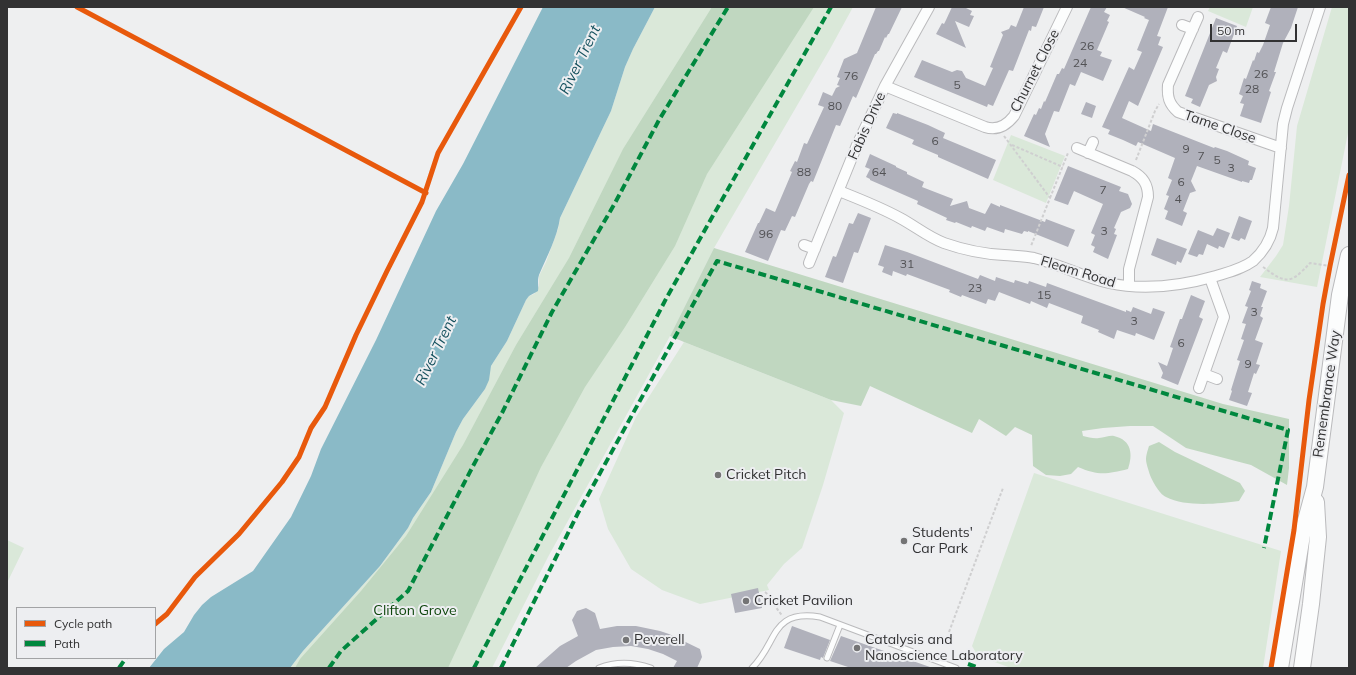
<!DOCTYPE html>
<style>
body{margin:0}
#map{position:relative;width:1356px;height:675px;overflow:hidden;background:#eeeff0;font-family:Mulish,sans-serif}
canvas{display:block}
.frame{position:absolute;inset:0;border:8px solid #323233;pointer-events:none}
.legend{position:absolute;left:16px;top:607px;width:140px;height:52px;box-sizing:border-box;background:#edeef1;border:1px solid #a2a3a5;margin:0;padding:5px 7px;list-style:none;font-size:12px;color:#323233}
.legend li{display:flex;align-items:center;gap:8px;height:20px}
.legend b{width:20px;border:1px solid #a2a3a5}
.scale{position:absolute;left:1210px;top:24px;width:87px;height:18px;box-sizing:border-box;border:2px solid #323233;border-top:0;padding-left:5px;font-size:12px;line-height:14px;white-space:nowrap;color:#323233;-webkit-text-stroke:3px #edeef1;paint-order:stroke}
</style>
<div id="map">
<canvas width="1356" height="675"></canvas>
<div class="frame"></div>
<ul class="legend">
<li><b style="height:5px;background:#e8590c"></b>Cycle path</li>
<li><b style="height:5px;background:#00873e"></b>Path</li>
</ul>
<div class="scale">50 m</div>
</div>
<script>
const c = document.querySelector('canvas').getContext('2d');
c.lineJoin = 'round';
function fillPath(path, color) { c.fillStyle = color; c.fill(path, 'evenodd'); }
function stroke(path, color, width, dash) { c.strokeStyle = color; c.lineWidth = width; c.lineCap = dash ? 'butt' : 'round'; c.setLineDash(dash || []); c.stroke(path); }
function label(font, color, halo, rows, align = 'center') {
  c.font = font + ' Mulish,sans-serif'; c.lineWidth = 4; c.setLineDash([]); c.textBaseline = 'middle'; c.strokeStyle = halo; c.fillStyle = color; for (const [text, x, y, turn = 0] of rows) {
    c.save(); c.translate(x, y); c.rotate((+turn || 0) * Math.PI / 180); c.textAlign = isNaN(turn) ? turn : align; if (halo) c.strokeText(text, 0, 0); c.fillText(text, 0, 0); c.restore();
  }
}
const green = new Path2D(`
 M655 7H853L830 49 714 248 670 336 548 557 492 668H290L303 651 380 566 408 528 413 518 431 492 456 432 463 419 485 389 491 366 507 341 526 300 529 296 534 294 539 286V276L546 262 558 229 560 218 611 111 625 67 633 49Z
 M1210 7H1253L1246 27 1208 11Z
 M1332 7H1349V128L1317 287 1260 277 1276 256 1283 245 1289 206 1297 126Z
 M1011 135 1065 156 1046 203 993 180Z
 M684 342 831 400 844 413 823 485 802 548 784 564 767 585 769 590 700 604 662 590 631 569 608 529 599 499 636 417Z
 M1034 473 1281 551 1263 668H1011L978 656 972 646Z
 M7 540 24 548 7 583Z`);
const forest = new Path2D(`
 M712 7H814L707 174 675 246 625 327 585 387 541 467 448 668H295L300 659 361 591 406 536 463 445 516 345 569 258 623 149Z
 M714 248 1223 404 1289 419V468L1287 485 1251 465 1186 448 1153 426H1130L1103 428 1082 431 1083 436C1088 437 1094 439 1099 438 1104 438 1110 435 1114 436 1132 440 1133 455 1128 469 1107 474 1099 476 1078 467L1071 474 1060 476 1046 475 1033 466 1032 435 1015 427 1006 436 979 419 972 433 870 386 861 406 831 400 684 342 670 336Z
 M1159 442 1175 452 1240 483 1245 491 1239 501C1218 504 1185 507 1166 497 1159 494 1151 479 1149 472 1145 459 1145 459 1149 446Z`);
const water = new Path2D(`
 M543 7H655L633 49 625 67 611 111 560 218C557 238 547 256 539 275 537 281 539 286 538 291L529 296 526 300 507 341 491 366 489 380 485 389 463 419 456 432 431 492 413 518 408 528 380 566 303 651 290 668H149L164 649 184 632 194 615 202 605 211 597 253 571 291 517 311 476 321 449 376 340 436 211 463 164Z`);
const building = new Path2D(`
 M876 7H902L889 34H888L886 38 885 37 879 51H878L876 54H875L856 98 853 96 840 126 836 125 813 182 811 181 809 184 795 217 792 216 785 231 781 230 768 261 745 252 758 223H759L766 208 775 212 792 172 790 171 795 161 797 162 804 143 807 144 824 107 818 105 823 92 832 96 836 88 840 86 837 85 840 78 837 77 844 59 857 53Z
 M952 7H964L972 11 970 15 974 16 969 27 955 21 966 48 936 34 942 23 944 24 946 20Z
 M1024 7H1044L1036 27 1032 26 1031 31 1029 30 1013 71 1009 70 993 106 988 104 987 107 914 77 922 60 952 72 957 70 962 71 966 78 985 86 993 68 990 67 1003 35 1001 32 1009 29 1011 25 1016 27Z
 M1091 7H1107L1104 12 1110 15 1107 21 1109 22 1097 50 1102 52 1100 56 1112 60 1103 81 1081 72 1075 86 1070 84 1059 112 1054 111 1045 134 1050 147 1024 136 1034 114 1036 115 1039 108 1041 109 1044 101 1045 102 1057 74H1059L1062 68 1064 69Z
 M1122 7H1168L1157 36 1161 37 1158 45 1163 47 1155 66 1138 106 1129 101 1122 118 1151 131 1153 124 1214 148 1215 147 1227 151 1249 161 1248 165 1256 168 1252 180H1250L1249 183 1242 181V182L1197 166 1191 181 1196 191 1190 193 1183 211 1187 213 1182 226 1165 219 1168 211 1164 209 1169 196 1166 195 1172 180 1168 178 1175 158 1138 142 1136 146 1123 140 1108 134 1110 130 1102 127 1129 67 1134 70 1142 52 1137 50 1149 20 1144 18 1145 17Z
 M1271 7H1298L1291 28 1283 43 1274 72H1276L1269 91 1271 92 1261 123 1240 116 1244 104 1240 103 1243 96 1239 94 1244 78 1246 79 1253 60 1254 61 1257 52 1259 53 1263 45 1270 25 1265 23Z
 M1216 18 1237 26 1227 53 1223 51 1216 68 1219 69 1216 77 1217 81 1209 85 1200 107 1191 103 1193 99 1185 96Z
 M1086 102 1096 106 1092 118 1081 114Z
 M893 113 897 114V113L928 125 945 133 943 138 996 160 988 179 938 157V155L912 144 914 140 886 128Z
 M870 154 896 166V167L907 172V174L924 182 922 187 953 199 950 206 967 201 969 208 985 214 991 203 1000 207V205L1045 222 1046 219 1075 230 1068 247 1028 231V232L1024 231 1022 234 1005 229 1004 233 987 227 985 231 972 226 971 228 956 222 955 223 946 220 947 218 917 204 918 201 870 180V179L866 177 870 169 865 167Z
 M1068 166 1121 187 1119 191 1128 194 1132 204 1130 208 1121 212 1114 228 1116 229 1114 234 1117 235 1108 259 1093 252 1095 247 1091 245 1095 235 1091 233 1103 204 1074 191 1068 205 1054 200Z
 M858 213 871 218 858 253 854 252 843 283 825 277 833 256 836 257 849 223 853 224Z
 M1239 216 1252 221 1245 240 1241 238 1239 241 1231 238Z
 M1217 228 1230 233 1224 248 1219 246 1218 249 1207 244 1203 255 1199 254 1197 257 1188 254 1198 230 1213 236Z
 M1157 238 1187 249 1181 263 1177 261 1176 265 1151 255Z
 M885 245 907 252 978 279 980 275 995 281 996 277 1014 283 1015 280 1028 284 1029 281 1046 287 1047 283 1126 312V310L1131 312 1133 307 1151 314 1153 308 1165 312 1154 340 1136 333 1135 336 1117 330 1114 339 1098 332 1099 330 1081 323 1083 316 1049 303 1047 308 1031 301 1030 304 999 292 995 301 988 299 986 304 962 295 961 297 949 292 950 290 907 274 906 276 893 271 892 276 882 272 884 267 878 265Z
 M1252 281 1261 284 1260 288 1267 291 1261 307H1263L1260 316 1263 318 1255 340 1263 343 1256 364 1260 365 1256 374 1254 373 1248 392 1252 393 1247 406 1229 400 1232 391 1231 390 1240 361 1237 360 1244 340 1241 339 1246 324 1242 323 1248 307 1245 306 1251 291 1249 290Z
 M1191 295 1205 301 1199 317 1203 319 1178 385 1161 378 1163 373 1158 362 1167 366 1173 348 1170 347 1180 319H1182Z
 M758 588 762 608 735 613 731 594Z
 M586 608 595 613 600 629 617 626H636L660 631 669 634 700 649 702 657 697 668H673L677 661 663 654 648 649 631 646 613 647 596 650 576 661 566 668H535L560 646 578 636 572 620 577 611Z
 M792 626 830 640 823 658 821 657 820 660 784 648Z
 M841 636 930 667V668H851L830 661Z`);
const path = new Path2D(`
 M1004 136 1050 198 1031 246
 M1012 145 1063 167
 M1136 160 1155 111 1159 104
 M1050 198 1068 153
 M1263 267C1276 276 1287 287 1301 272 1305 269 1307 266 1310 263L1330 266
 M765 592C773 598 775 609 783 616
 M949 632 1003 488`);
const service = new Path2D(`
 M827 658 840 625
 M599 668C617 661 633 662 651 668
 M752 668C778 643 770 609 820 617L956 668`);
const minor = new Path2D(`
 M1198 17 1168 85C1167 97 1169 104 1178 112L1281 148
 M1182 25 1193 29
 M885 86 985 127C997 131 1006 126 1014 116L1067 7
 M1077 148 1132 171C1143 177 1148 184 1148 197L1129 269V286
 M1088 153 1093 142
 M839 191C859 199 880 207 900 218 915 226 928 237 944 243 964 250 983 254 1004 255 1014 256 1024 256 1034 258 1059 264 1083 277 1109 283 1145 291 1181 286 1216 276 1229 272 1242 269 1253 261 1263 252 1270 241 1273 228L1283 124 1287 108 1320 7
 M804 245 815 249
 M809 263 857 145 885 86 929 7
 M1204 374 1217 379
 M1199 388 1224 317 1210 278`);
const trunk = new Path2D(`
 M1280 668 1302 535 1315 487 1340 295 1349 255
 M1302 668 1311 604 1318 537 1316 502`);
const quiet = new Path2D(`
 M968 664 979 668
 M119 668 126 658
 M329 668 341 651 408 591 473 466 502 413 552 312 615 203 659 120 728 7
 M474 668 667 297 831 7
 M501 668 578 513 717 261 1288 430 1264 548`);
const cycleway = new Path2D(`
 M77 7 426 193
 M155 624 167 614 195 577 239 534 282 482 299 457 311 428 325 407 356 335 387 271 422 202 438 153 521 7
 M1271 668 1294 530 1309 400 1323 304 1330 266 1349 175`);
const markers = [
 [718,475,4,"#747475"],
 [904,541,4,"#747475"],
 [746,601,4,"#747475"],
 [626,640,4,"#747475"],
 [857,648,4,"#747475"]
];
const numberNames = [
 ["26",1087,46],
 ["24",1080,63],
 ["26",1261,74],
 ["76",851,76],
 ["5",957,85],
 ["28",1252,89],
 ["80",835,106],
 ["6",935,141],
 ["9",1186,149],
 ["7",1201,156],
 ["5",1217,160],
 ["3",1231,168],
 ["88",804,172],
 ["64",879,172],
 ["6",1181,182],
 ["7",1103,190],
 ["4",1178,199],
 ["3",1104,231],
 ["96",766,234],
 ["31",907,264],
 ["23",975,288],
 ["15",1044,295],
 ["3",1254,312],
 ["3",1134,321],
 ["6",1181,343],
 ["9",1248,364]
];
const streetNames = [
 ["Churnet Close",1035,71,-63],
 ["Fabis Drive",867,126,-66],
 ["Tame Close",1220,127,19],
 ["Fleam Road",1078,272,17],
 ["Remembrance Way",1327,394,-82]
];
const poiNames = [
 ["Cricket Pitch",726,475],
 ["Students'",912,533],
 ["Car Park",912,549],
 ["Cricket Pavilion",754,601],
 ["Peverell",634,640],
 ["Catalysis and",865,640],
 ["Nanoscience Laboratory",865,656]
];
const parkNames = [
 ["Clifton Grove",415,611]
];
const waterNames = [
 ["River Trent",580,60,-64],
 ["River Trent",436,351,-64]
];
fillPath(green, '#dae8d9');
fillPath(forest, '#c0d7c0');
fillPath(water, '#8abac7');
fillPath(building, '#b0b1bb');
stroke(service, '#bababc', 7);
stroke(minor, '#bababc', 12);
stroke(trunk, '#bababc', 18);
stroke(path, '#cfcfd0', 2, [3, 2]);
stroke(service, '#fcfdfd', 5);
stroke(minor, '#fcfdfd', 10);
stroke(trunk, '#fcfdfd', 16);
stroke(quiet, '#00873e', 4, [8, 4]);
stroke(cycleway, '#e8590c', 5);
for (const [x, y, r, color] of markers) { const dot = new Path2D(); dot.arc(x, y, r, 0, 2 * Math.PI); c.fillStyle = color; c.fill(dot); stroke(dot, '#edeef1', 1.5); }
label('12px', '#525255', null, numberNames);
label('14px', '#323233', '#edeef1', streetNames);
label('14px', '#323233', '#edeef1', poiNames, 'left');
label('14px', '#0e460c', '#edeef1', parkNames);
label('italic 15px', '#15515e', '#edeef1', waterNames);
</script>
